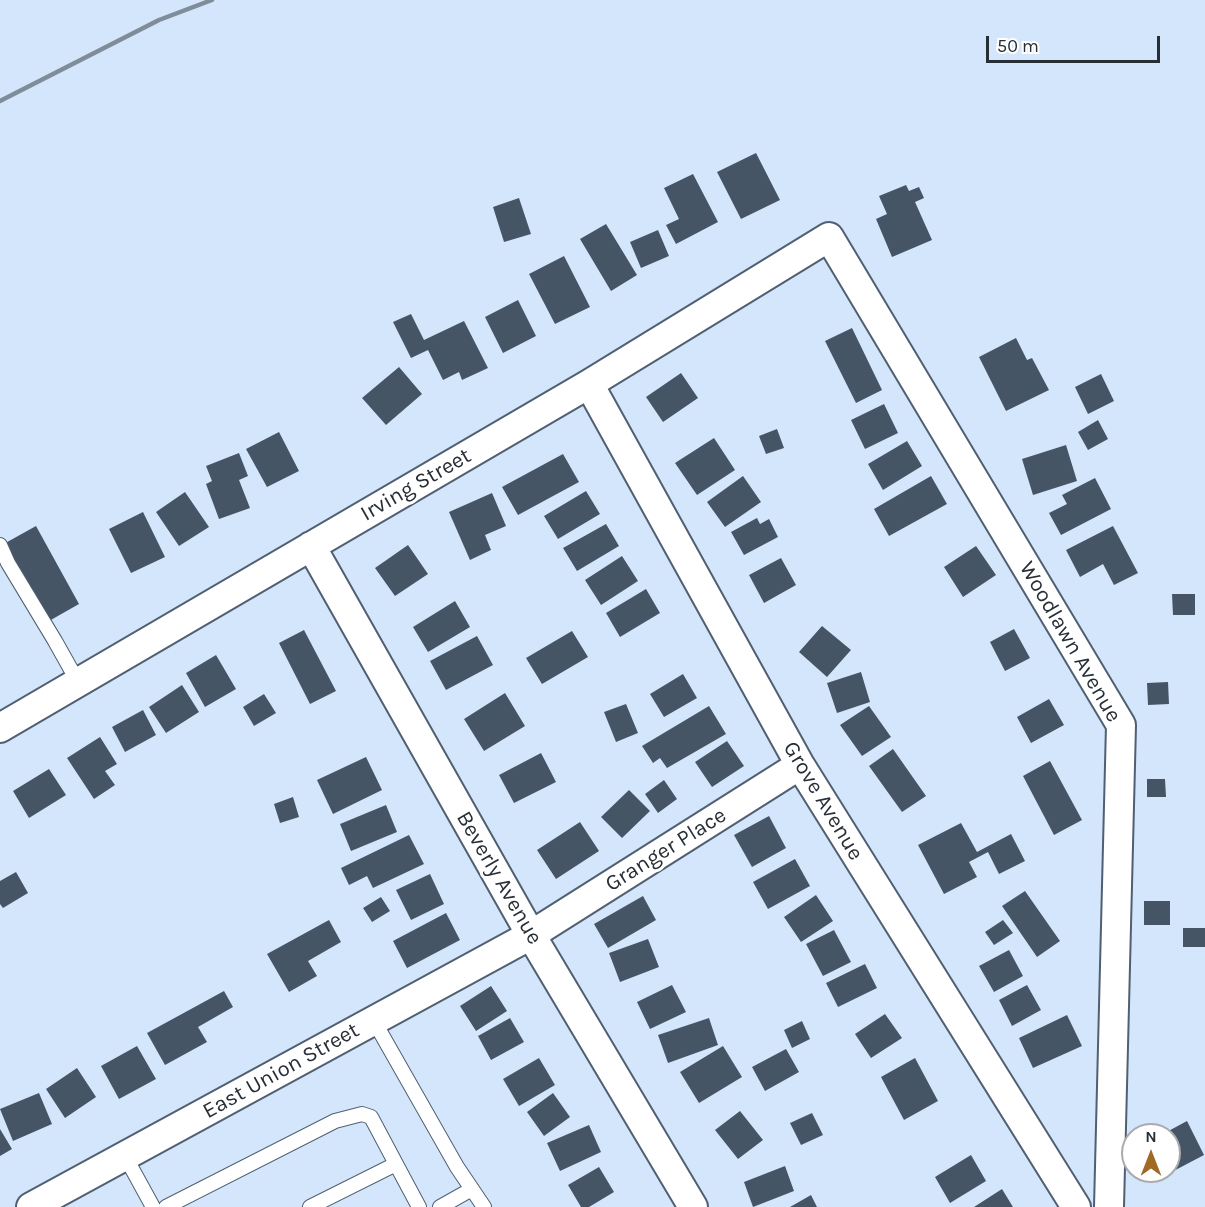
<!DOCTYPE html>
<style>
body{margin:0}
#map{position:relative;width:1205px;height:1207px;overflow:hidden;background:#d4e6fb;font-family:Karla,sans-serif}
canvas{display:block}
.north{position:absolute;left:1121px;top:1123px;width:60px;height:60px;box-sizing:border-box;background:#fff;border:2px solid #a9abae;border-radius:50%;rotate:0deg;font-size:16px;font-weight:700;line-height:24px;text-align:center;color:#272e35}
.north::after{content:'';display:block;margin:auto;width:21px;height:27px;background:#a06a25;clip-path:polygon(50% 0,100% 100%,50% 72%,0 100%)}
.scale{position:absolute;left:986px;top:36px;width:174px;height:27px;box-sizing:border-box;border:3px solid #272e35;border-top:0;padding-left:8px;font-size:18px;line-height:21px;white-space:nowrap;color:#272e35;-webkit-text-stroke:4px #fff;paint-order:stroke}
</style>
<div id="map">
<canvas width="1205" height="1207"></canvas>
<div class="north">N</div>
<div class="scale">50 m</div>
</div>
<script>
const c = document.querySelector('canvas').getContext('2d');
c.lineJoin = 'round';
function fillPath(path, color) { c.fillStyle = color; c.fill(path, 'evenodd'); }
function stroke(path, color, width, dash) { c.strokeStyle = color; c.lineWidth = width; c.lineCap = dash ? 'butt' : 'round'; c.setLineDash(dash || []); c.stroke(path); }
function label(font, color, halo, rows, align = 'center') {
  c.font = font + ' Karla,sans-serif'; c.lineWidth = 6; c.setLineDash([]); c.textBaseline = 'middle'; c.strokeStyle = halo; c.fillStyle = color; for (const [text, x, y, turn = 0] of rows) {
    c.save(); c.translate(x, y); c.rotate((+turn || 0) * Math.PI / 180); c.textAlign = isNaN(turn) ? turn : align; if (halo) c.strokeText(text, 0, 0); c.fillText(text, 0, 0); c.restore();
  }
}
const building = new Path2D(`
 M756 153 780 200 741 219 717 172Z
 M693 174 718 222 676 244 666 225 679 219 664 188Z
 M906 185 909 191 919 187 924 198 915 202 932 240 892 257 876 219 887 214 879 196Z
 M519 198 531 234 504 242 493 207Z
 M606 224 637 275 611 291 580 239Z
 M658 230 669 256 641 268 630 242Z
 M564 256 590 307 555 324 529 274Z
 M518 300 536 336 503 353 485 317Z
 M411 314 424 340 464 321 488 368 462 380 459 372 443 380 428 350 411 358 393 322Z
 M852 328 882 390 856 403 825 341Z
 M1016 338 1027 360 1032 358 1049 390 1006 411 979 357Z
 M399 367 422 394 386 425 362 398Z
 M681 373 698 398 663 422 646 397Z
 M1101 374 1114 401 1088 414 1075 387Z
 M884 404 898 433 865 449 851 420Z
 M1098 420 1108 439 1088 450 1078 432Z
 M777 429 784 448 766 454 759 436Z
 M279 432 299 471 267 487 246 449Z
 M714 438 735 470 697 495 675 463Z
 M907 441 922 466 883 490 868 464Z
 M1066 445 1077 481 1033 495 1022 459Z
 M239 453 248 476 239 480 250 508 219 519 206 484 212 481 206 466Z
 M563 454 579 482 518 515 502 487Z
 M743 476 761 502 725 527 707 502Z
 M931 476 947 504 889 536 874 509Z
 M1095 478 1111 509 1061 535 1049 513 1067 504 1062 495Z
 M586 491 600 514 558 539 544 516Z
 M185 492 209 527 179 546 156 512Z
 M492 493 506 526 485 535 491 550 470 560 449 512Z
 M143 512 165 557 131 573 109 529Z
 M757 518 760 524 769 519 778 537 744 555 731 532Z
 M606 524 619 546 577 571 563 548Z
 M36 526 79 604 42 625 0 546Z
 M1113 526 1138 573 1114 585 1103 564 1080 577 1066 550Z
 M408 545 428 574 395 596 375 568Z
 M976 546 996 575 963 597 944 567Z
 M622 556 638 581 601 605 585 580Z
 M781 558 796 585 764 603 749 575Z
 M646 589 660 613 620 637 606 613Z
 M1172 594H1195V615H1173Z
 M455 601 470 627 428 652 413 627Z
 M822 626 851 650 827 677 799 652Z
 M1014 629 1030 658 1005 671 990 642Z
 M304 630 336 691 310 704 279 643Z
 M572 631 588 657 542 684 526 658Z
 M477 636 493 665 446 690 430 661Z
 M216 655 236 689 205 707 186 673Z
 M861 672 870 702 837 713 827 683Z
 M683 674 697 698 664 717 650 694Z
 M1168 682 1169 704 1148 705 1147 683Z
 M182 685 199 712 166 733 149 707Z
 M505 693 525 726 484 751 464 719Z
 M264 694 276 713 254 726 243 707Z
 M1049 699 1064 725 1031 743 1017 717Z
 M626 704 638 733 616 742 604 712Z
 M709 706 726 734 667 768 660 758 653 763 642 746Z
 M869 706 891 737 862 756 840 725Z
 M143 710 156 735 125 752 112 727Z
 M100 737 117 764 105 771 115 785 94 799 67 758Z
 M727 741 744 766 712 787 695 762Z
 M893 749 926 796 902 812 869 766Z
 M541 753 556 782 514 803 499 775Z
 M366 757 382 790 333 814 317 780Z
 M1050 761 1082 820 1054 835 1023 776Z
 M49 769 66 795 29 818 13 791Z
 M1147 779H1165L1166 797H1147Z
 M664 780 677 799 658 813 645 794Z
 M629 790 650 811 622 838 601 817Z
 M293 797 299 817 280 823 274 804Z
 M386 805 397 832 351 851 340 824Z
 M769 816 786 848 752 867 734 835Z
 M580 822 599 851 556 879 537 850Z
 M961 823 977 852 1011 834 1025 861 999 874 988 852 969 862 977 877 944 894 918 845Z
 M409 835 424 864 373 888 367 876 349 885 341 868Z
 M795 859 810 886 768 909 753 882Z
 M16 872 28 893 3 908 0 904V881Z
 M430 874 444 904 411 920 396 890Z
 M1025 891 1060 941 1037 957 1002 906Z
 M816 895 833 921 801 942 784 917Z
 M643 896 656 920 608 948 594 924Z
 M381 897 390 911 372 922 363 908Z
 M1144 901H1170V925H1144Z
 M446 913 460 940 407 968 393 941Z
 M329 920 341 942 308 961 317 976 289 992 267 954Z
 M1003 920 1013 933 994 945 985 932Z
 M1183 928H1205V947H1183Z
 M834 930 851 962 823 976 806 944Z
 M648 939 659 967 620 982 609 953Z
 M1009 950 1023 976 994 992 979 966Z
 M865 964 877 988 838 1007 826 983Z
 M672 985 686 1012 650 1029 637 1002Z
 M1027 985 1041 1010 1012 1026 999 1000Z
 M491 986 507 1011 476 1031 460 1006Z
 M224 991 233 1007 198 1027 207 1042 165 1065 147 1033Z
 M885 1014 902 1038 871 1058 855 1034Z
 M1067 1015 1082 1046 1033 1068 1019 1038Z
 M510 1018 524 1042 491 1060 478 1036Z
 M709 1018 718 1045 668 1063 658 1035Z
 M802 1021 810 1039 792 1048 784 1030Z
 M137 1046 156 1079 119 1099 101 1066Z
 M723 1046 742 1077 699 1103 680 1072Z
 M786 1049 799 1072 765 1091 752 1067Z
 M539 1058 555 1085 519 1106 503 1079Z
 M915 1058 938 1101 904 1120 881 1077Z
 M77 1068 96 1097 65 1118 46 1089Z
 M39 1093 52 1124 13 1141 0 1109Z
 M553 1093 570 1117 544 1136 527 1112Z
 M740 1111 763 1140 738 1159 715 1130Z
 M812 1113 823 1135 801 1145 790 1123Z
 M1187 1121 1204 1155 1164 1176 1161 1171H1169V1135H1161Z
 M589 1125 601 1152 560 1171 547 1143Z
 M0 1129 12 1149 0 1156Z
 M971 1155 986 1181 950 1203 935 1177Z
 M785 1166 794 1191 753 1207 744 1182Z
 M599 1167 614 1192 589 1207H581L568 1185Z
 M1002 1189 1013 1207H974Z
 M811 1195 817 1207H790Z`);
const lane = new Path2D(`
 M0 545 8 563 55 641 78 682
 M374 1021 457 1167 484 1207
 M125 1156 153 1207
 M166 1207 335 1121 362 1114 371 1117 396 1164
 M310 1207 396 1164 419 1207
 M440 1207 472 1189`);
const street = new Path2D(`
 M589 384 800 765 1076 1207
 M311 546 531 935 693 1207
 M0 728 589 384 829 237 1121 725 1109 1207
 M31 1207 531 935 800 765`);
const rail = new Path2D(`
 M0 101 159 20 212 0`);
const streetNames = [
 ["Irving Street",416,485,-30],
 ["Woodlawn Avenue",1070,642,60],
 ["Grove Avenue",823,801,59],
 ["Granger Place",666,850,-32],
 ["Beverly Avenue",499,878,60],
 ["East Union Street",281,1071,-29]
];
fillPath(building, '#465566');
stroke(lane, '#505f71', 16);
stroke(street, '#505f71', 32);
stroke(lane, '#fff', 14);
stroke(street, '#fff', 28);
stroke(rail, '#7f8c9a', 4.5);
label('22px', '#272e35', '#fff', streetNames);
</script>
